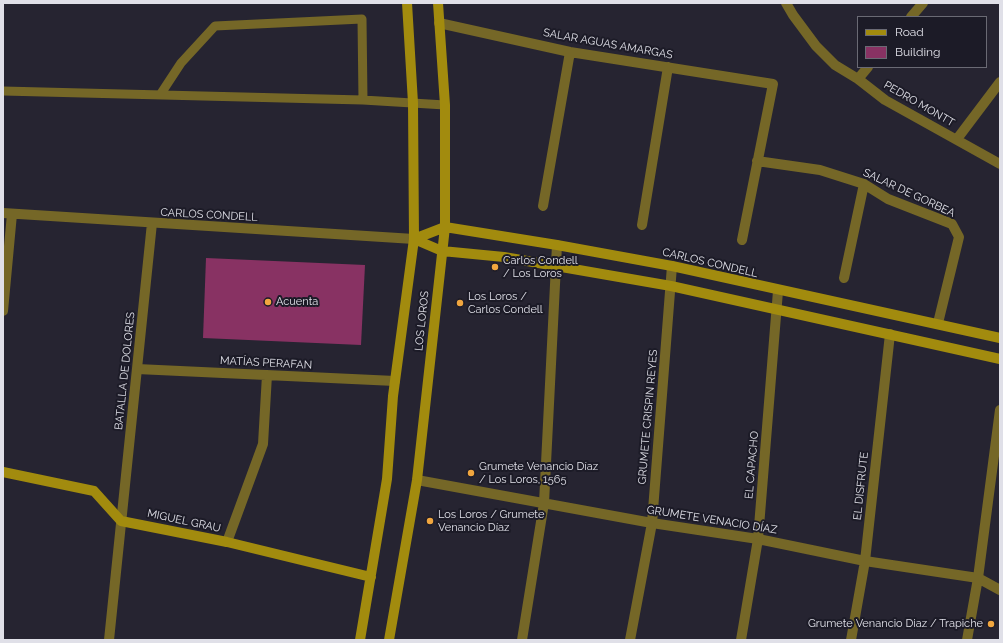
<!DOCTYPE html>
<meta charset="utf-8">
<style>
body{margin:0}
#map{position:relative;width:1003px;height:643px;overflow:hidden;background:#262431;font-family:Raleway,sans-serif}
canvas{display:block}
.frame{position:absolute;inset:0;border:4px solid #e0e0e8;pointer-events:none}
.legend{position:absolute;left:857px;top:16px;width:130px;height:52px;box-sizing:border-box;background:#1c1b27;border:1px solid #6a6a74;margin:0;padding:5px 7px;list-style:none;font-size:12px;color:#e0e0e8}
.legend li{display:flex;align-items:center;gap:8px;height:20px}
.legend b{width:20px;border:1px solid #6a6a74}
</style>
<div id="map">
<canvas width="1003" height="643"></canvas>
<div class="frame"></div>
<ul class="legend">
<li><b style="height:5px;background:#a28b0e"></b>Road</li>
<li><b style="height:11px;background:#883263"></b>Building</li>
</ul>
</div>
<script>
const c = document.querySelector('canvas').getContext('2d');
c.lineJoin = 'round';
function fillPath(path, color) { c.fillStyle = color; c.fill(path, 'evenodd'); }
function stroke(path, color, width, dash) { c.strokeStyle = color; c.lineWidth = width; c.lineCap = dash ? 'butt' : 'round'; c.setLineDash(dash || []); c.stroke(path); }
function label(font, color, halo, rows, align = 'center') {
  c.font = font + ' Raleway,sans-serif'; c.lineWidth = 4; c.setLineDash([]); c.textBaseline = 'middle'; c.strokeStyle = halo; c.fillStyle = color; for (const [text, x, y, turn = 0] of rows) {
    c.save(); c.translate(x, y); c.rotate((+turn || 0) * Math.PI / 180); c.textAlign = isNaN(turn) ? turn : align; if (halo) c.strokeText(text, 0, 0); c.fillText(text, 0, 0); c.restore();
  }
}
const building = new Path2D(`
 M206 258 365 265 361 345 203 338Z`);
const lane = new Path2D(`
 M3 91 363 100 445 105
 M160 95 181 63 215 26 362 19 363 100`);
const street = new Path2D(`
 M786 3 793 15 816 46 835 65 858 79 885 100 1000 164
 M911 17 923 3
 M439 23 570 52 773 84 742 240
 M858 79 868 67
 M957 139 1000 82
 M757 161 820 170 864 184 888 199 952 224 959 237 938 323
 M543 206 570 52
 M3 213 414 239
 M642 225 668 67
 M844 278 864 184
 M3 311 12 214
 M137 369 395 381
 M417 480 652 523 758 539 865 561 978 578 1000 590
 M227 542 263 444 267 375
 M109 640 152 223
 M522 640 544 503 557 245
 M630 640 652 523 672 266
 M741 640 758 539 778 291
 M851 640 865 561 890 334
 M967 640 978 578 1000 410`);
const secondary = new Path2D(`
 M414 239 445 227 557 245 672 266 1000 338
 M414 239 442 251 504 257 671 286 1000 359
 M3 472 94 491 121 521 227 542 371 577
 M360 640 387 479 393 396 414 239 413 103 407 3
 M389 640 417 480 445 227V105L438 3`);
const markers = [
 [495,267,4,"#f1a63f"],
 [268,302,4,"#f1a63f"],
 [460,303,4,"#f1a63f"],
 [471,473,4,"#f1a63f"],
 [430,521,4,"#f1a63f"],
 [991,624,4,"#f1a63f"]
];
const streetNames = [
 ["SALAR AGUAS AMARGAS",608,44,10],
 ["PEDRO MONTT",919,104,30],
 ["SALAR DE GORBEA",909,193,25],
 ["CARLOS CONDELL",209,215,3],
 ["CARLOS CONDELL",710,263,13],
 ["LOS LOROS",422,321,-84],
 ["MATÍAS PERAFAN",266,363,3],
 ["BATALLA DE DOLORES",125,371,-84],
 ["GRUMETE CRISPIN REYES",648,417,-85],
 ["EL CAPACHO",752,465,-85],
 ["EL DISFRUTE",861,486,-84],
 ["GRUMETE VENACIO DÍAZ",712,520,9],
 ["MIGUEL GRAU",184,521,12]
];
const poiNames = [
 ["Carlos Condell",503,261],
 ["/ Los Loros",503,274],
 ["Los Loros /",468,297],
 ["Carlos Condell",468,310],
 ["Acuenta",276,302],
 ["Grumete Venancio Díaz",479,467],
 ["/ Los Loros, 1565",479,480],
 ["Los Loros / Grumete",438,515],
 ["Venancio Díaz",438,528],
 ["Grumete Venancio Diaz / Trapiche",983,624,"right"]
];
fillPath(building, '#883263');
stroke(lane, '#756727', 9);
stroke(street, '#756727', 10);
stroke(secondary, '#a28b0e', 10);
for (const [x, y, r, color] of markers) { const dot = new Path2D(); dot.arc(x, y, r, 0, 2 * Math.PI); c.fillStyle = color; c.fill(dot); stroke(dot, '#1c1b27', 1.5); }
label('11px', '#e0e0e8', '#1c1b27', streetNames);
label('11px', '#e0e0e8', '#1c1b27', poiNames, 'left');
</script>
